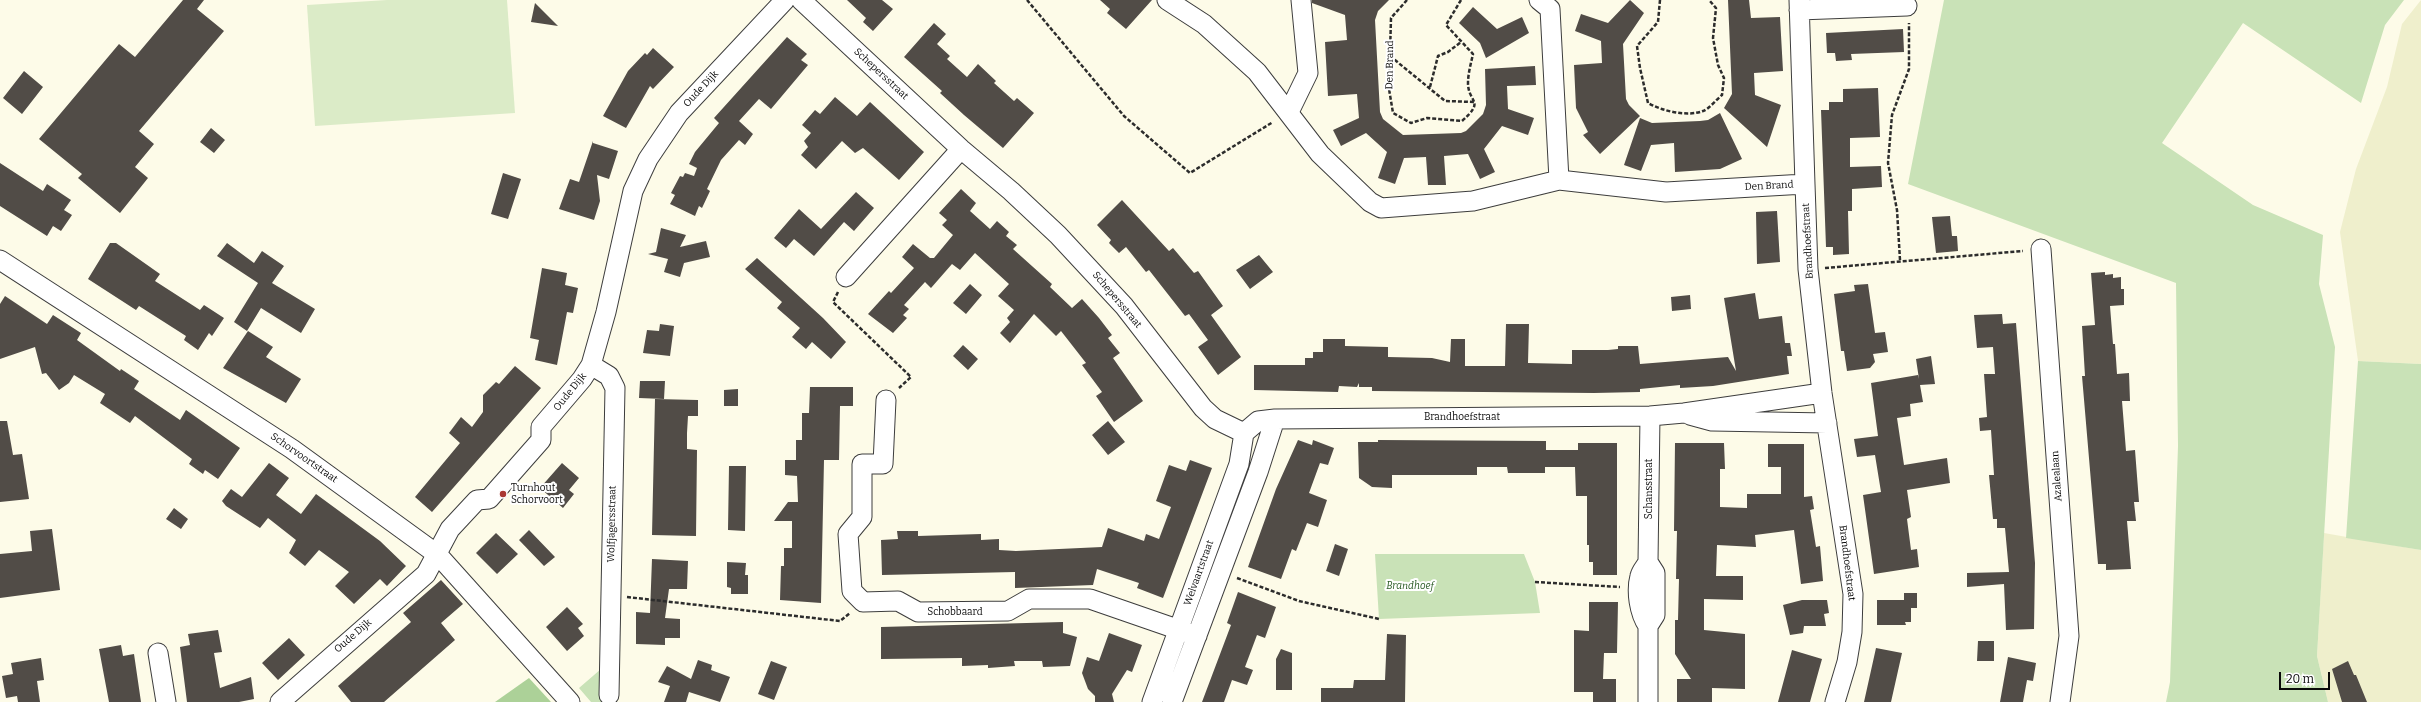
<!DOCTYPE html>
<style>
body{margin:0}
#map{position:relative;width:2421px;height:702px;overflow:hidden;background:#fdfbe8;font-family:Bitter,serif}
canvas{display:block}
.scale{position:absolute;left:2279px;top:672px;width:51px;height:18px;box-sizing:border-box;border:2px solid #0a0a0a;border-top:0;padding-left:5px;font-size:12px;line-height:14px;white-space:nowrap;color:#0a0a0a;-webkit-text-stroke:3px #fff;paint-order:stroke}
</style>
<div id="map">
<canvas width="2421" height="702"></canvas>
<div class="scale">20 m</div>
</div>
<script>
const c = document.querySelector('canvas').getContext('2d');
c.lineJoin = 'round';
function fillPath(path, color) { c.fillStyle = color; c.fill(path, 'evenodd'); }
function stroke(path, color, width, dash) { c.strokeStyle = color; c.lineWidth = width; c.lineCap = dash ? 'butt' : 'round'; c.setLineDash(dash || []); c.stroke(path); }
function label(font, color, halo, rows, align = 'center') {
  c.font = font + ' Bitter,serif'; c.lineWidth = 4; c.setLineDash([]); c.textBaseline = 'middle'; c.strokeStyle = halo; c.fillStyle = color; for (const [text, x, y, turn = 0] of rows) {
    c.save(); c.translate(x, y); c.rotate((+turn || 0) * Math.PI / 180); c.textAlign = isNaN(turn) ? turn : align; if (halo) c.strokeText(text, 0, 0); c.fillText(text, 0, 0); c.restore();
  }
}
const farmland = new Path2D(`
 M2421 0V364L2358 361 2340 232 2356 169 2387 87 2402 24Z
 M2324 533 2421 550V702H2328L2317 656Z`);
const green = new Path2D(`
 M1944 0H2404L2385 25 2361 103 2243 23 2162 143 2253 205 2323 235 2319 284 2335 347 2317 656 2328 702H2166L2170 682 2178 446 2176 283 1908 184Z
 M2358 361 2421 364V550L2346 538Z
 M1375 554H1524L1535 582 1540 613 1379 619Z
 M601 669 602 702H591L579 688Z`);
const forest = new Path2D(`
 M529 678 551 702H495Z`);
const pitch = new Path2D(`
 M387 0H507L515 113 315 126 307 5Z`);
const building = new Path2D(`
 M183 0H204L197 9 224 31 139 131 154 144 135 167 148 178 120 213 78 178 82 174 39 139 119 44 135 57Z
 M847 0H882L893 9 873 31 863 22 866 18Z
 M1100 0H1152L1126 29 1107 13 1110 9Z
 M1312 0H1389L1378 11 1375 20 1380 112 1383 119 1403 135 1461 133 1466 131 1483 114 1486 105 1485 69 1535 66 1536 85 1507 86 1508 109 1534 118 1528 135 1502 126 1484 149 1495 172 1480 179 1468 154 1444 156 1446 185H1428L1426 157 1404 158 1395 184 1378 178 1387 152 1366 133 1341 146 1333 130 1359 118 1357 94 1328 96 1325 42 1347 40 1345 15 1312 3Z
 M1630 0 1644 13 1623 44 1626 99 1629 105 1640 116 1600 154 1583 135 1588 132 1576 108 1574 65 1602 63 1601 41 1575 31 1581 14 1608 23Z
 M1728 0H1749L1751 18 1780 17 1783 71 1754 73 1755 95 1781 105 1767 147 1724 108 1732 94Z
 M535 3 558 26 531 22Z
 M1473 7 1497 29 1522 17 1529 33 1486 58 1480 43 1459 23Z
 M934 23 946 34 937 44 950 56 947 59 967 77 978 64 996 81 994 83 1014 101 1017 98 1034 113 1003 148 964 115 940 93 942 91 904 57Z
 M1903 29 1904 52 1851 54 1852 60 1836 61 1835 53H1827L1826 33Z
 M787 37 807 54 801 60 808 65 771 109 759 99 739 121 753 134 745 145 739 140 721 160 707 189 710 191 702 208 699 206 695 216 670 204 675 195 671 193 680 176 683 177 685 173 694 176 697 168 689 164 695 152 719 123 714 118Z
 M653 48 674 67 653 89 650 86 626 128 603 116 628 71 645 53 647 55Z
 M24 71 43 87 22 114 3 98Z
 M1878 88 1880 137 1850 138V167L1881 166 1882 187 1852 189V211H1848L1849 254 1833 255V247H1826L1821 110H1829V102H1843V89Z
 M835 97 857 116 870 102 924 152 899 180 863 148 855 153 842 141 816 169 801 155 808 147 804 141 811 133 802 125 815 110 820 114Z
 M1720 113 1742 159 1720 169 1675 172 1674 143 1651 145 1641 171 1624 165 1640 118 1652 123 1700 121 1708 120Z
 M211 128 225 140 214 153 200 142Z
 M593 141V143L618 151 609 179 597 175 600 201 594 220 559 209 570 179 579 182Z
 M0 163 43 191 47 184 71 200 64 210 72 215 61 231 53 226 47 236 0 206Z
 M503 173 521 179 508 219 491 214Z
 M961 189 976 203 970 211 990 229 997 221 1009 232 1006 236 1017 245 1013 249 1052 284 1050 287 1072 308 1082 299 1099 318 1112 335 1108 338 1120 353 1113 358 1143 401 1114 422 1096 396 1102 392 1082 365 1086 363 1061 331 1056 336 1034 314 1010 343 1000 333 1010 322 1007 318 1014 310 998 296 1009 284 975 253 960 270 952 264 931 288 925 282 904 305 909 309 903 315 907 318 893 333 868 314 889 291 891 293 914 268 902 257 913 244 930 258H934L953 235 942 225 947 220 939 213Z
 M856 192 874 208 854 231 844 222 814 256 794 239 786 248 774 238 799 209 821 229Z
 M1122 200 1169 251 1173 248 1194 273 1198 271 1223 306 1211 315 1241 357 1218 375 1198 347 1208 340 1189 314 1185 316 1149 270 1146 272 1126 247 1119 253 1109 243 1111 240 1097 225Z
 M1777 211 1780 262 1757 264 1756 212Z
 M1950 216 1952 236H1957L1958 251 1936 253 1932 217Z
 M661 228 686 235 680 247 706 241 710 257 684 263 680 277 664 272 668 259 648 254 656 252Z
 M110 243H116L160 274 155 281 200 310 204 305 224 318 212 336 209 333 198 350 184 340 186 336 139 306 136 310 88 279Z
 M227 243 254 263 262 251 284 266 272 283 315 309 301 333 261 308 247 331 234 322 258 283 217 256Z
 M1259 255 1273 272 1250 289 1236 270Z
 M757 258 823 318 846 342 831 359 812 342 806 349 792 337 800 328 777 308 782 302 745 269Z
 M542 268 567 273 565 285 578 288 573 313 567 312 557 365 535 360 539 340 530 338Z
 M2105 272V275L2113 274V278L2121 277V289H2124V305L2110 306 2113 344H2115L2117 374 2129 373 2130 401H2122L2126 451 2135 450 2139 502H2134L2136 521H2127L2131 569 2106 570V564H2098L2082 376H2085L2082 326 2095 325 2091 273Z
 M970 284 982 295 966 314 953 303Z
 M1868 284 1875 333 1885 332 1888 352 1873 354 1875 362 1870 368 1847 371 1844 351H1841L1834 294 1855 291 1854 285Z
 M1755 293 1759 319 1782 316 1785 343H1790L1792 356H1787L1789 374 1713 386 1680 388V385L1640 389V392L1594 393 1372 391V387H1359V383L1357 387 1339 386 1338 392 1254 390V365H1305V358H1313V352H1323V339H1345V346L1388 347V357L1432 358 1450 362 1451 339H1465V366H1505L1506 324H1529L1528 363 1572 364V350H1608L1618 349V346H1638L1640 364 1728 357 1736 371 1724 298Z
 M1690 295 1691 309 1672 311 1671 297Z
 M5 296 47 324 53 315 81 333 77 340 120 371 121 369 139 381 134 389 180 420 186 410 240 448 218 479 205 470 203 474 189 464 192 459 135 416 130 423 100 403 105 394 74 375 69 383 59 390 46 373 42 374 35 347 0 359V304Z
 M2002 314 2003 324 2016 323 2035 563 2034 629 2006 630 2004 584 1967 587V573L2009 572 2005 528H1997V519H1993L1989 475H1994L1991 430 1980 431 1979 418 1987 417 1984 374H1995L1993 347 1977 348 1974 315Z
 M660 324 674 326 670 356 643 353 647 330 659 331Z
 M248 331 273 347 266 357 301 379 286 403 223 368Z
 M963 345 978 359 968 370 953 356Z
 M1931 356 1935 384 1920 385 1923 402 1910 404 1911 416 1897 418 1904 465 1947 458 1950 483 1907 490 1911 517 1907 519 1911 550 1917 549 1919 567 1874 574 1863 495 1881 492 1875 455 1857 457 1854 439 1878 436 1871 383 1918 375 1919 379 1916 359Z
 M515 366 541 388 432 512 415 497 460 443 449 433 461 417 472 427 483 412V395L496 382 499 384Z
 M640 381H665L664 399 639 398Z
 M810 387H853V406H840L839 460H824L821 603 780 600 781 566H784V548H792V521H774L788 502H798L797 476 785 475V460H796V440H802V413H809Z
 M738 389V406H724V390Z
 M655 399 698 400V416H688L687 433V449L697 450 696 536 652 535Z
 M0 421H7L13 455 22 454 29 499 0 502Z
 M1108 421 1125 442 1108 455 1092 435Z
 M1298 440 1312 445 1313 440 1334 448 1328 465 1320 463 1309 493 1327 500 1318 527 1307 523 1296 551 1292 549 1281 579 1248 567 1276 489Z
 M1378 440 1546 441V450H1578V443H1617V575H1593V562H1589V545H1587V496H1576L1575 467H1545V473H1508L1507 467H1477V475H1392V488L1372 487 1359 478 1358 442H1378Z
 M1675 443H1724L1725 469H1720V507L1747 508V494H1781V467H1768V444H1804V497L1812 496 1814 509 1810 510 1816 547 1820 546 1823 581 1801 584 1794 530 1755 535 1756 547 1717 545 1716 576H1743V600L1704 599V630L1745 634V689L1712 688V702H1677V679H1691L1675 654V620H1678L1679 579H1676L1677 531H1674Z
 M1190 460 1212 468 1163 598 1137 588 1139 583 1097 569 1093 585 1015 588V572L882 575 881 540 898 539 897 531H918V536L981 534V540L999 539V550L1016 551 1102 547 1108 528 1144 541 1146 534 1159 539 1171 507 1156 501 1169 465 1186 471Z
 M269 463 289 478 276 495 301 514 316 494 380 541 406 566 387 586 380 579 354 604 335 586 349 572 319 550 305 566 289 553 296 540 268 518 260 528 226 506 222 501 231 489 242 497Z
 M562 463 579 478 569 490 574 494 563 508 540 488Z
 M729 466H746L745 531 728 530Z
 M174 508 188 519 181 529 166 519Z
 M52 529 60 590 0 598V554L32 551 30 531Z
 M529 530 555 557 544 566 519 540Z
 M496 533 518 554 497 574 476 553Z
 M1335 544 1348 549 1339 576 1326 571Z
 M652 559 688 561 687 589H669L665 618 680 619V638H665V645L636 644V612L650 613Z
 M727 562 746 563 745 575H748V594H731V588L727 587Z
 M441 580 463 604 441 623 455 640 384 702H351L338 686 411 622 403 613Z
 M1238 592 1276 607 1265 638 1257 635 1245 667 1253 670 1247 685 1232 680 1224 702H1202L1231 625 1227 623Z
 M1904 593H1917V608H1911V622H1905L1906 625H1877V600H1904Z
 M1802 600H1827L1829 613 1824 614 1826 626H1804L1803 633 1790 635 1783 605Z
 M1589 602H1618L1617 653H1604L1603 679H1616V702H1593V692H1574V630L1589 631Z
 M567 607 583 624 578 628 584 636 567 651 546 627Z
 M1063 622V633L1077 637 1070 666 1043 667 1042 661H1014L1015 666 988 668V665L962 666V658L881 659V627Z
 M218 630 222 652 214 653 220 688 251 677 254 699 239 702H187L180 647 190 645 188 634Z
 M1109 633 1142 645 1132 672 1127 670 1112 694 1114 702H1095V696L1088 689 1082 673 1087 657 1099 661Z
 M1387 634 1406 635 1405 702H1321V688H1353L1354 680H1385Z
 M289 638 305 655 278 680 262 663Z
 M1978 641H1994V661H1977Z
 M121 645 123 656 134 654 141 702H109L99 649Z
 M1876 648 1902 653 1891 702H1864Z
 M1281 649 1292 653V690H1276V659Z
 M1792 650 1822 659 1810 702H1778Z
 M2008 657 2036 663 2033 681 2027 680 2023 702H2000Z
 M41 658 44 680 37 681 40 702H18L17 696 6 698 2 676 13 674 11 663Z
 M698 660 712 665 711 670 730 677 720 702 689 692 686 702H664L670 686 658 682 667 666 691 679Z
 M771 661 787 667 774 700 758 694Z
 M2348 661 2354 675H2356L2367 702H2342L2332 669Z`);
const path = new Path2D(`
 M1027 0 1124 116 1190 173 1273 122
 M1407 0 1391 18 1389 89 1393 113 1411 123 1427 118 1462 121C1486 100 1468 103 1468 83 1468 74 1471 63 1473 54L1446 25 1461 0
 M1660 0 1658 22 1637 46 1640 68 1648 103C1662 111 1687 117 1703 111 1709 109 1717 99 1722 95L1724 78 1718 65 1713 38 1716 8 1709 0
 M1390 56 1445 101 1475 102
 M1430 87 1438 56 1448 52 1461 42
 M1900 260 1897 210 1888 163 1892 115 1909 69V23
 M1825 268 2023 251
 M838 292 833 302 911 377 899 388
 M1237 578 1299 601 1379 619
 M1535 582 1620 587
 M627 597 840 621 850 613`);
const minor = new Path2D(`
 M801 0 961 149 1011 191 1058 235 1124 306 1203 408 1215 419 1244 433 1239 464 1152 702
 M1167 0 1204 24 1257 72 1320 154 1370 202 1381 208 1473 201 1559 180 1666 192 1805 184 1799 0
 M1539 0 1550 9 1559 180
 M1799 10 1907 6
 M1289 112 1308 73 1301 0
 M1805 184 1808 269 1822 393 1853 594 1852 632 1847 662 1835 702
 M2041 249 2069 636 2060 702
 M0 260 292 449 438 555 570 702
 M846 277 961 149
 M591 365 609 376 615 388 609 695
 M886 400 883 464H862V517L848 534 852 591 863 602 898 601 918 612 1008 611 1029 599H1090L1197 636
 M1690 415 1712 421 1827 423
 M1244 433 1258 421 1275 419 1650 416 1684 413 1822 393
 M1648 626C1639 613 1636 591 1640 576 1641 571 1646 566 1648 562
 M158 653 166 702
 M280 702 426 574 450 529 477 500 489 499 541 440V427L582 379 591 365 606 312 633 191 648 159 679 113 785 0
 M1172 702 1258 472 1275 419
 M1648 702V626L1655 615V573L1648 562 1650 416`);
const markers = [
 [503,494,4,"#aa3731"]
];
const streetNames = [
 ["Den Brand",1390,65,-89],
 ["Schepersstraat",881,74,43],
 ["Oude Dijk",701,89,-47],
 ["Den Brand",1769,186,-3],
 ["Brandhoefstraat",1808,241,-93],
 ["Schepersstraat",1117,300,50],
 ["Oude Dijk",570,392,-51],
 ["Brandhoefstraat",1462,417],
 ["Schorvoortstraat",304,458,35],
 ["Azalealaan",2057,476,-94],
 ["Schansstraat",1649,489,-90],
 ["Wolfjagersstraat",612,524,-89],
 ["Brandhoefstraat",1847,563,83],
 ["Welvaartstraat",1199,573,-70],
 ["Schobbaard",955,612],
 ["Oude Dijk",353,636,-41]
];
const poiNames = [
 ["Turnhout",511,488],
 ["Schorvoort",511,500]
];
const parkNames = [
 ["Brandhoef",1410,586]
];
fillPath(farmland, '#efefcc');
fillPath(green, '#c9e2b7');
fillPath(forest, '#acd198');
fillPath(pitch, '#dbebc7');
fillPath(building, '#514c47');
stroke(minor, '#3d3d3d', 21);
stroke(path, '#2c2c2c', 2.5, [4, 2]);
stroke(minor, '#fff', 19);
for (const [x, y, r, color] of markers) { const dot = new Path2D(); dot.arc(x, y, r, 0, 2 * Math.PI); c.fillStyle = color; c.fill(dot); stroke(dot, '#fff', 1.5); }
label('10px', '#0a0a0a', '#fff', streetNames);
label('10px', '#0a0a0a', '#fff', poiNames, 'left');
label('italic 10px', '#285922', '#fff', parkNames);
</script>
